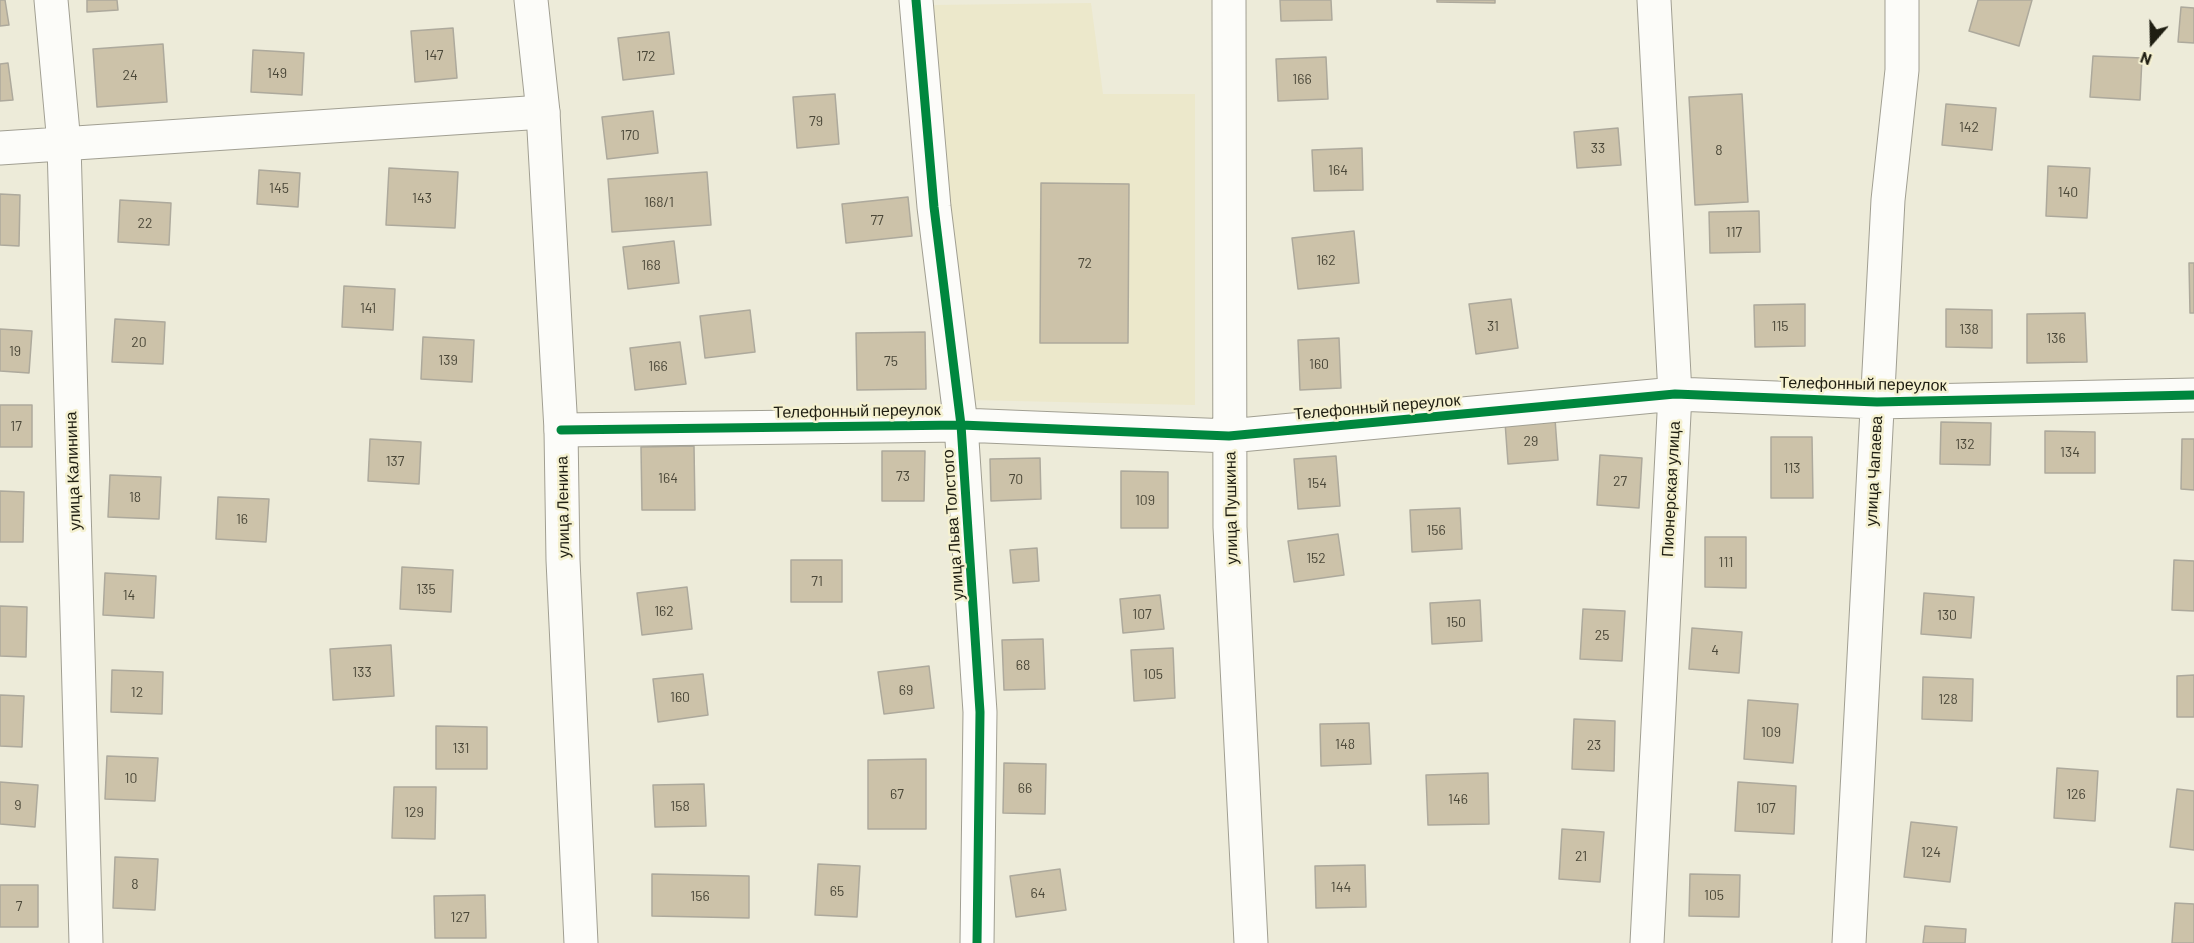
<!DOCTYPE html>
<meta charset="utf-8">
<style>
body{margin:0}
#map{position:relative;width:2194px;height:943px;overflow:hidden;background:#edebd9;font-family:Barlow,sans-serif}
canvas{display:block}
.north{position:absolute;left:2122px;top:12px;width:60px;height:60px;-webkit-text-stroke:4px #f5f1d1;paint-order:stroke;rotate:200deg;font-size:16px;font-weight:700;line-height:24px;text-align:center;color:#1f1e12}
.north::after{content:'';display:block;margin:auto;width:21px;height:27px;background:#1f1e12;clip-path:polygon(50% 0,100% 100%,50% 72%,0 100%)}
</style>
<div id="map">
<canvas width="2194" height="943"></canvas>
<div class="north">N</div>
</div>
<script>
const c = document.querySelector('canvas').getContext('2d');
c.lineJoin = 'round';
function fillPath(path, color) { c.fillStyle = color; c.fill(path, 'evenodd'); }
function stroke(path, color, width, dash) { c.strokeStyle = color; c.lineWidth = width; c.lineCap = dash ? 'butt' : 'round'; c.setLineDash(dash || []); c.stroke(path); }
function label(font, color, halo, rows, align = 'center') {
  c.font = font + ' Barlow,sans-serif'; c.lineWidth = 5; c.setLineDash([]); c.textBaseline = 'middle'; c.strokeStyle = halo; c.fillStyle = color; for (const [text, x, y, turn = 0] of rows) {
    c.save(); c.translate(x, y); c.rotate((+turn || 0) * Math.PI / 180); c.textAlign = isNaN(turn) ? turn : align; if (halo) c.strokeText(text, 0, 0); c.fillText(text, 0, 0); c.restore();
  }
}
const built = new Path2D(`
 M1091 3 1103 94H1195V405L969 400 931 5Z`);
const building = new Path2D(`
 M0 0H5L9 25 0 26Z
 M87 0H117L118 10 87 12Z
 M1280 0H1331L1332 20 1281 21Z
 M1437 0H1495V3L1437 2Z
 M1978 0H2032L2019 46 1969 31Z
 M2181 7 2194 8V43L2178 42Z
 M453 28 457 78 415 82 411 31Z
 M669 32 674 74 623 80 618 38Z
 M163 44 167 102 97 107 93 49Z
 M253 50 304 53 302 95 251 92Z
 M2093 56 2142 58 2140 100 2090 97Z
 M1326 57 1328 99 1278 101 1276 59Z
 M8 63 13 100 0 101V64Z
 M835 94 839 144 797 148 793 97Z
 M1742 94 1748 202 1695 205 1689 97Z
 M1946 104 1996 108 1992 150 1942 145Z
 M653 111 658 153 607 159 602 117Z
 M1618 128 1621 165 1577 168 1574 132Z
 M1362 148 1363 190 1314 191 1312 150Z
 M2048 166 2090 168 2087 218 2046 216Z
 M389 168 458 172 455 228 386 225Z
 M259 170 300 173 298 207 257 204Z
 M707 172 711 225 612 232 608 179Z
 M1041 183 1129 184 1128 343H1040Z
 M0 194 20 195 19 246 0 245Z
 M908 197 912 236 846 243 842 204Z
 M120 200 171 203 169 245 118 242Z
 M1759 211 1760 252 1710 253 1709 212Z
 M1354 231 1359 283 1298 289 1292 238Z
 M674 241 679 283 628 289 623 247Z
 M2189 263H2194V313H2190Z
 M344 286 395 289 393 330 342 327Z
 M1511 299 1518 348 1476 354 1469 304Z
 M1805 304V346L1755 347 1754 305Z
 M1946 309 1992 310V348L1946 347Z
 M750 310 755 352 705 358 700 316Z
 M2085 313 2087 362 2027 363V314Z
 M115 319 165 322 163 364 112 362Z
 M0 329 32 331 29 373 0 371Z
 M925 332 926 389 857 390 856 333Z
 M423 337 474 340 472 382 421 379Z
 M1339 338 1341 388 1300 390 1298 340Z
 M680 342 686 384 635 390 630 348Z
 M0 405H32V447H0Z
 M1555 419 1558 460 1508 464 1505 422Z
 M1941 422 1991 423 1990 465 1940 464Z
 M2045 431 2095 432V473H2045Z
 M1771 437H1812L1813 498H1771Z
 M370 439 421 442 419 484 368 481Z
 M2182 439H2194V490L2181 489Z
 M694 446 695 510H642L641 447Z
 M882 451H925L924 501H882Z
 M1600 455 1642 458 1639 508 1597 505Z
 M1336 456 1340 506 1298 509 1294 459Z
 M1040 458 1041 499 991 501 990 459Z
 M1121 471 1168 472V528H1121Z
 M110 475 161 477 159 519 108 517Z
 M0 491 24 492 23 542H0Z
 M218 497 269 499 266 542 216 539Z
 M1460 508 1462 549 1412 552 1410 510Z
 M1338 534 1344 575 1294 582 1288 541Z
 M1705 537H1746V588L1705 587Z
 M1037 548 1039 581 1013 583 1010 550Z
 M791 560H842V602H791Z
 M2174 560 2194 561V611L2172 610Z
 M402 567 453 570 451 612 400 609Z
 M105 573 156 576 154 618 103 615Z
 M687 587 692 629 642 635 637 593Z
 M1924 593 1974 597 1971 638 1921 634Z
 M1160 595 1164 629 1123 633 1120 599Z
 M1480 600 1482 641 1432 644 1430 603Z
 M0 606 27 607 26 657 0 656Z
 M1583 609 1625 611 1622 661 1580 659Z
 M1692 628 1742 632 1739 673 1689 669Z
 M1043 639 1045 689 1004 690 1002 640Z
 M391 645 394 696 333 700 330 649Z
 M1173 648 1175 698 1134 701 1131 650Z
 M929 666 934 708 884 714 878 672Z
 M112 670 163 672 162 714 111 712Z
 M703 674 708 715 658 722 653 679Z
 M2194 675V717H2177V676Z
 M1923 677 1973 679 1972 721 1922 719Z
 M0 695 24 696 22 747 0 746Z
 M1748 700 1798 704 1793 763 1744 759Z
 M1574 719 1615 721 1614 771 1572 769Z
 M1369 723 1371 764 1321 766 1320 724Z
 M436 726 487 727V769H436Z
 M107 756 158 758 155 801 105 799Z
 M926 759V829H868V760Z
 M1004 763 1046 764 1045 814 1003 813Z
 M2057 768 2098 771 2095 821 2054 818Z
 M1488 773 1489 824 1428 825 1426 775Z
 M0 782 38 785 35 827 0 824Z
 M1738 782 1796 786 1794 834 1735 831Z
 M704 784 706 826 655 827 653 785Z
 M394 787H436L435 839 392 838Z
 M2177 789 2194 791V850L2170 847Z
 M1911 822 1957 827 1950 882 1904 877Z
 M1562 829 1604 832 1600 882 1559 879Z
 M115 857 158 859 155 910 113 908Z
 M818 864 860 866 857 917 815 915Z
 M1365 865 1366 907 1316 908 1315 866Z
 M1060 869 1066 910 1016 917 1010 876Z
 M652 874 749 876V918L652 916Z
 M1690 874 1740 875 1739 917 1689 916Z
 M0 885H38V927H0Z
 M485 895 486 938H435L434 896Z
 M2175 903 2194 904V943H2172Z
 M1925 926 1966 929 1965 943H1923Z`);
const minor = new Path2D(`
 M51 0 64 144 86 943
 M916 0 934 207 961 425 980 712 977 943
 M1229 0 1230 527 1251 943
 M0 148 543 112
 M561 430 961 425 1229 436 1675 394 1877 402 2194 395
 M1647 943 1675 394 1654 0
 M1849 943 1888 200 1902 70V0`);
const tertiary = new Path2D(`
 M531 0 543 112 561 430 563 560 581 943`);
const cycleway = new Path2D(`
 M916 0 934 207 961 425 980 712 977 943
 M561 430 961 425 1229 436 1675 394 1877 402 2194 395`);
const numberNames = [
 ["147",434,55],
 ["172",646,56],
 ["149",277,73],
 ["24",130,75],
 ["166",1302,79],
 ["79",816,121],
 ["142",1969,127],
 ["170",630,135],
 ["33",1598,148],
 ["8",1719,150],
 ["164",1338,170],
 ["145",279,188],
 ["140",2068,192],
 ["143",422,198],
 ["168/1",659,202],
 ["77",877,220],
 ["22",145,223],
 ["117",1734,232],
 ["162",1326,260],
 ["72",1085,263],
 ["168",651,265],
 ["141",368,308],
 ["31",1493,326],
 ["115",1780,326],
 ["138",1969,329],
 ["136",2056,338],
 ["20",139,342],
 ["19",15,351],
 ["139",448,360],
 ["75",891,361],
 ["160",1319,364],
 ["166",658,366],
 ["17",16,426],
 ["29",1531,441],
 ["132",1965,444],
 ["134",2070,452],
 ["137",395,461],
 ["113",1792,468],
 ["73",903,476],
 ["164",668,478],
 ["70",1016,479],
 ["27",1620,481],
 ["154",1317,483],
 ["18",135,497],
 ["109",1145,500],
 ["16",242,519],
 ["156",1436,530],
 ["152",1316,558],
 ["111",1726,562],
 ["71",817,581],
 ["135",426,589],
 ["14",129,595],
 ["162",664,611],
 ["107",1142,614],
 ["130",1947,615],
 ["150",1456,622],
 ["25",1602,635],
 ["4",1715,650],
 ["68",1023,665],
 ["133",362,672],
 ["105",1153,674],
 ["69",906,690],
 ["12",137,692],
 ["160",680,697],
 ["128",1948,699],
 ["109",1771,732],
 ["148",1345,744],
 ["23",1594,745],
 ["131",461,748],
 ["10",131,778],
 ["66",1025,788],
 ["67",897,794],
 ["126",2076,794],
 ["146",1458,799],
 ["9",18,805],
 ["158",680,806],
 ["107",1766,808],
 ["129",414,812],
 ["124",1931,852],
 ["21",1581,856],
 ["8",135,884],
 ["144",1341,887],
 ["65",837,891],
 ["64",1038,893],
 ["105",1714,895],
 ["156",700,896],
 ["7",19,906],
 ["127",460,917]
];
const streetNames = [
 ["Телефонный переулок",1863,384,1],
 ["Телефонный переулок",1377,407,-5],
 ["Телефонный переулок",857,411,-1],
 ["улица Калинина",73,471,-92],
 ["улица Чапаева",1874,471,-87],
 ["Пионерская улица",1671,489,-87],
 ["улица Ленина",563,507,-91],
 ["улица Пушкина",1231,508,-91],
 ["улица Льва Толстого",953,525,-94]
];
fillPath(built, '#ece8cb');
fillPath(building, '#ccc2a9');
stroke(building, '#ada99c', 1.5);
stroke(minor, '#a19f92', 35);
stroke(tertiary, '#a19f92', 35);
stroke(minor, '#fcfcf9', 33);
stroke(tertiary, '#fcfcf9', 33);
stroke(cycleway, '#00873e', 9);
label('14px', '#4a4738', null, numberNames);
label('16px', '#1f1e12', '#f5f1d1', streetNames);
</script>
